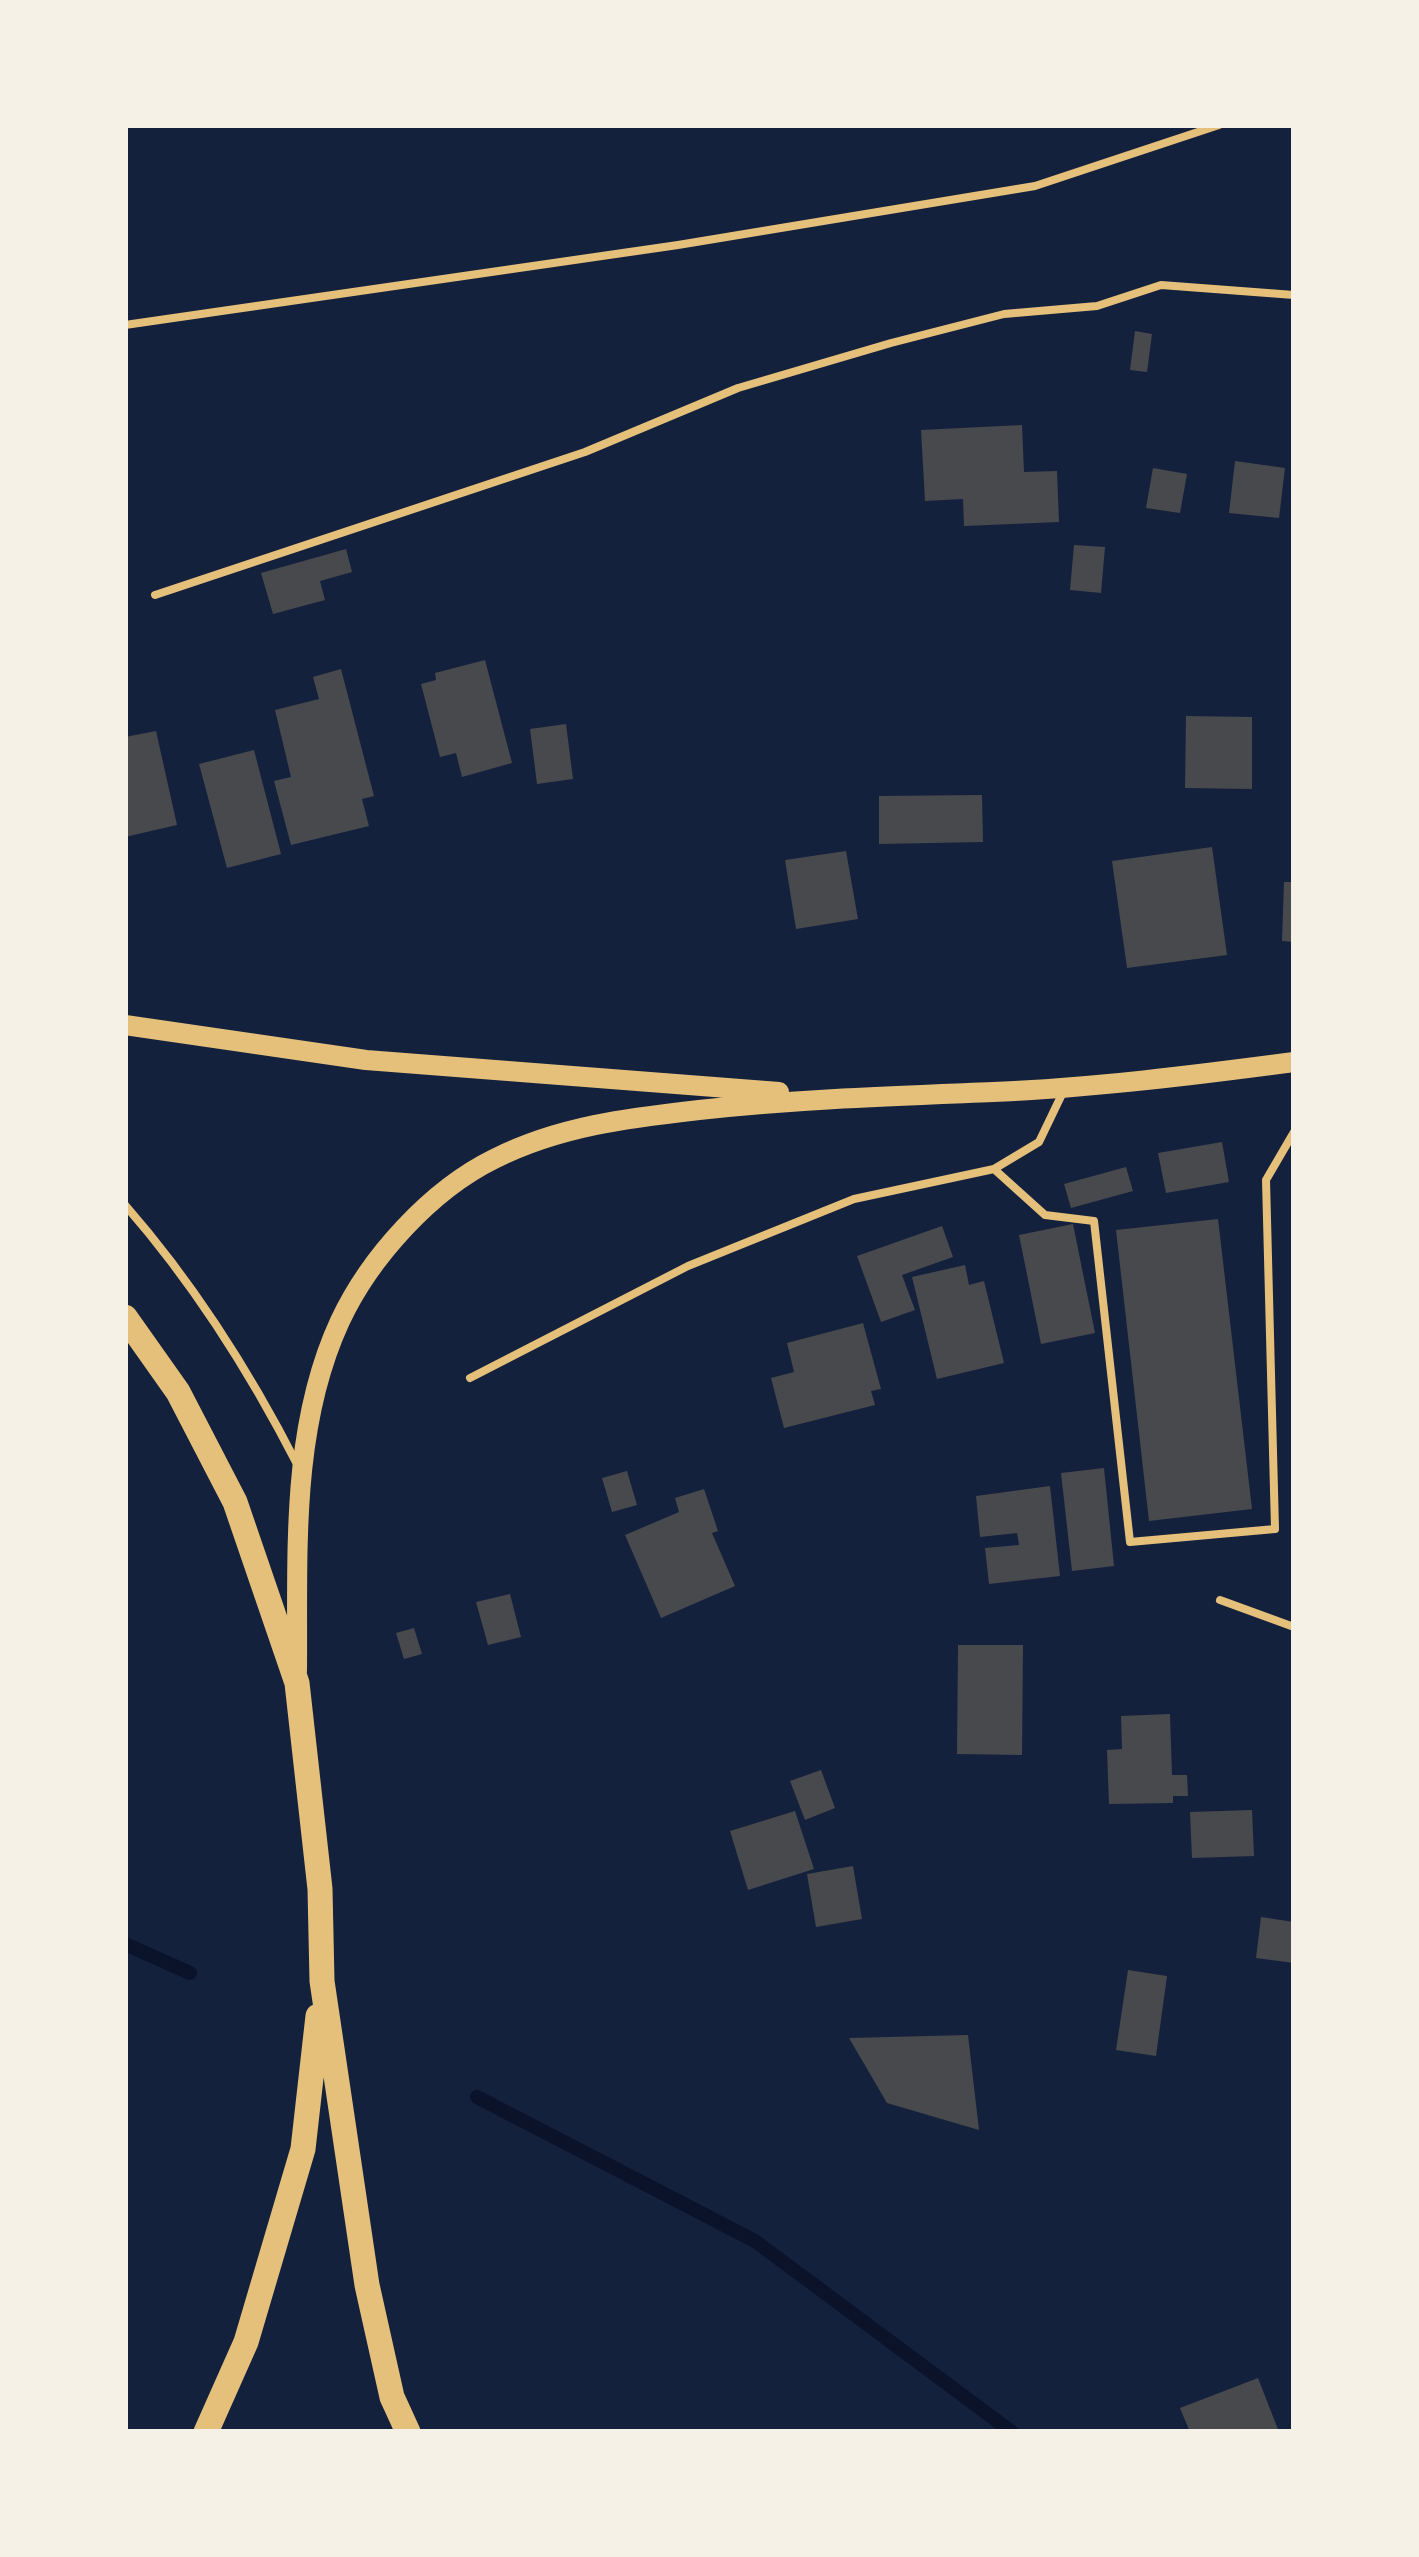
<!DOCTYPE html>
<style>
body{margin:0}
#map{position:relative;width:1419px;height:2557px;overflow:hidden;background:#14213d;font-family:"Alegreya Sans",sans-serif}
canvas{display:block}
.frame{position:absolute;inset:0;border:128px solid #f6f1e7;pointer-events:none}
</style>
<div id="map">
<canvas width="1419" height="2557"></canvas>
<div class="frame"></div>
</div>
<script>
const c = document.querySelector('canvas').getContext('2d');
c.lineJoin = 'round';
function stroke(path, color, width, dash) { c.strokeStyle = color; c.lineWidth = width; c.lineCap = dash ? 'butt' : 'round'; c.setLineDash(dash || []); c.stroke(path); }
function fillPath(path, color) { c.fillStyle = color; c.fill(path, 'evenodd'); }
const stream = new Path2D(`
 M125 1944 190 1973
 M477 2097 755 2241 1012 2432`);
const building = new Path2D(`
 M1135 331 1152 334 1147 372 1130 370Z
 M1022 425 1024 472 1057 471 1059 522 964 526 963 499 925 501 921 430Z
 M1235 461 1285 468 1279 518 1229 513Z
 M1153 468 1187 474 1180 513 1146 508Z
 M1074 545 1105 547 1101 593 1070 590Z
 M346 549 352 572 320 581 325 600 273 614 261 573Z
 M485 660 512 763 462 777 456 753 440 757 421 684 436 680 435 673Z
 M341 669 374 796 362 799 369 826 291 845 274 781 291 777 275 710 319 699 313 677Z
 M1186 716 1252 717V789L1185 788Z
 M566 724 573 779 537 784 530 729Z
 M156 731 177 825 125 837V737Z
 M254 750 281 854 227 868 199 764Z
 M982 795 983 842 879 844V796Z
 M1212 847 1227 955 1127 968 1112 861Z
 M846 851 858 919 796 929 785 860Z
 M1284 882H1294V942L1282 941Z
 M1222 1142 1229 1182 1166 1193 1158 1153Z
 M1126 1167 1133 1191 1071 1208 1064 1184Z
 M1218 1219 1252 1509 1149 1521 1116 1230Z
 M1073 1224 1095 1333 1041 1344 1019 1235Z
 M942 1226 953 1257 902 1275 915 1310 881 1322 857 1256Z
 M965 1265 969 1285 984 1281 1004 1363 937 1379 912 1277Z
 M863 1323 881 1389 871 1391 875 1405 784 1428 771 1378 794 1372 787 1343Z
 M1104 1468 1114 1566 1072 1571 1061 1473Z
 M627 1471 637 1505 612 1512 602 1478Z
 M1050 1486 1060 1576 989 1584 985 1548 1019 1545 1017 1533 980 1537 976 1496Z
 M704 1489 718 1531 712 1533 735 1586 661 1618 625 1535 679 1512 675 1498Z
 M510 1594 521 1637 488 1645 476 1602Z
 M414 1628 422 1654 404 1659 396 1633Z
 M958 1645H1023L1022 1755 957 1754Z
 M1170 1714 1172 1775H1187L1188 1796H1173V1803L1109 1804 1107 1750 1122 1749 1121 1716Z
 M821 1770 835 1808 805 1820 790 1781Z
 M1252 1810 1254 1856 1192 1858 1190 1812Z
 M795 1811 814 1869 748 1890 730 1831Z
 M853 1866 862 1919 816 1927 807 1874Z
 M1261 1917 1294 1922V1963L1256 1958Z
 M1128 1970 1167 1976 1156 2056 1116 2050Z
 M968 2035 979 2130 887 2103 849 2038Z
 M1258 2378 1279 2432H1190L1180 2408Z`);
const service = new Path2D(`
 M125 325 678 245 1035 186 1219 125
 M155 595 585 452 738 388 891 343 1004 314 1097 306 1161 285 1294 295
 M994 1169 1045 1215 1094 1221 1130 1542 1275 1529 1266 1180 1294 1132
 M125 1205C195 1285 250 1372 298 1466
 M470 1378 688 1266 854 1199 994 1169 1039 1142 1064 1090
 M1220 1600 1294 1627`);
const secondary = new Path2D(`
 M125 1025 366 1060 779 1092
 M297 1671C298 1554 290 1429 340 1321 370 1257 431 1190 494 1159 559 1126 629 1118 699 1110 798 1099 894 1096 993 1092 1093 1088 1195 1075 1294 1062`);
const primary = new Path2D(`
 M125 1317 178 1392 235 1502 297 1683 320 1889 322 1981 367 2285 392 2397 408 2432
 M206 2432 246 2342 303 2149 318 2016`);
stroke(stream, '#0b132b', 14);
fillPath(building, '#48494c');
stroke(service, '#e5c07b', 8);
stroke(secondary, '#e5c07b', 20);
stroke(primary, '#e5c07b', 25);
</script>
